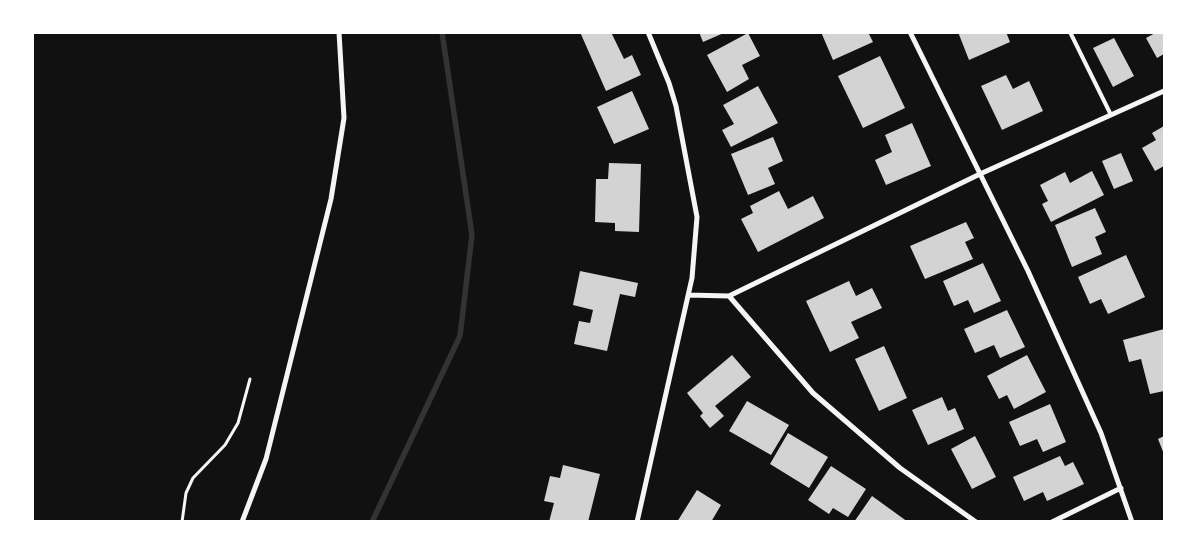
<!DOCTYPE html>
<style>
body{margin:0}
#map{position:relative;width:1197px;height:554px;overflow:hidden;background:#111;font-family:"Alegreya Sans",sans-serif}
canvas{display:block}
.frame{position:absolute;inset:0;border:34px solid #fff;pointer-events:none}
</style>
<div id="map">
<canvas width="1197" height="554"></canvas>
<div class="frame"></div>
</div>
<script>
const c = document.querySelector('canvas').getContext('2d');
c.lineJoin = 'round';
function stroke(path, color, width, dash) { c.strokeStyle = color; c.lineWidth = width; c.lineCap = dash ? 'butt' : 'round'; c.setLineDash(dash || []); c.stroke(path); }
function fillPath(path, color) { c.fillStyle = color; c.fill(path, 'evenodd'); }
const stream = new Path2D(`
 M372 522 460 336 472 235 442 32`);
const building = new Path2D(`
 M580 32H611L624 59 632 55 641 75 606 91Z
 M699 32H726L703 42Z
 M821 32H868L873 42 833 60Z
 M958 32H1006L1010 42 969 60Z
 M1157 32H1164V54L1157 58 1146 38Z
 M748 33 760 56 742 65 749 79 727 92 707 55Z
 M1114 38 1134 76 1113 87 1093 48Z
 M880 56 905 108 863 128 838 76Z
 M1006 75 1013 89 1029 81 1043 111 1002 130 981 86Z
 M758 86 778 123 731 147 722 130 734 124 723 105Z
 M632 91 649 129 614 144 597 107Z
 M912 123 931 166 886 185 875 160 892 152 885 135Z
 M1164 126V166L1155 171 1142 148 1156 140 1152 133Z
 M773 137 783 161 768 168 775 184 748 195 731 154Z
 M1121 153 1133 181 1114 189 1102 161Z
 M609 163 641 164 639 232 615 231V223L595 222 596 179H608Z
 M1092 171 1104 195 1051 222 1042 204 1048 201 1040 185 1065 172 1070 183Z
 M779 191 788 209 813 196 824 218 758 252 741 219 753 213 750 206Z
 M1095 208 1106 232 1095 237 1102 254 1072 267 1055 225Z
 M966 222 974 238 965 242 973 259 925 279 910 246Z
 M1126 255 1145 297 1108 314 1101 299 1090 304 1078 277Z
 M983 263 1001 301 974 313 968 300 954 306 943 281Z
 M580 271 638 283 635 297 620 294 607 351 574 344 579 321 590 323 593 310 573 305Z
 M849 281 856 296 872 288 882 308 851 322 859 338 830 352 806 301Z
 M1007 310 1025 347 1000 358 994 345 975 353 964 329Z
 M1164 329V391L1150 394 1141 359 1129 362 1123 340Z
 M884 346 907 398 879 411 855 359Z
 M732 355 751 377 715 406 724 416 710 428 700 416 703 413 687 393Z
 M1027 355 1046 392 1014 409 1007 395 999 399 987 376Z
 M942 397 948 411 955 408 964 429 928 445 912 410Z
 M747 401 789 425 771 455 729 431Z
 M1050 404 1066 442 1043 452 1037 439 1020 446 1009 422Z
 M788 433 828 457 809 488 770 464Z
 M975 436 996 477 972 489 951 449Z
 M1164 436V454L1158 439Z
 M1060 456 1065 466 1073 462 1084 484 1047 501 1043 492 1024 501 1013 477Z
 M563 465 600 474 588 522H549L554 503 544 501 550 476 560 478Z
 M831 466 866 489 848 517 833 508 829 514 808 500Z
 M697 490 721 505 711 522H677Z
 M872 496 908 522H854Z`);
const path = new Path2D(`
 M182 522 186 493 193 478 225 445 238 423 250 379`);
const service = new Path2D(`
 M1070 32 1111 115`);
const minor = new Path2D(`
 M910 32 1028 271 1101 433 1132 522
 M688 295 729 296 980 174 1164 91
 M729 296 813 393 900 468 976 522
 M242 522 266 459 331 199 344 118 339 32
 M637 522 692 278 697 217 676 106 669 83 648 32
 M1052 522 1121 488`);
stroke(stream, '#333', 5.5);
fillPath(building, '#d3d3d3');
stroke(path, '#f5f5f5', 3);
stroke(service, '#f5f5f5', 4);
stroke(minor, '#f5f5f5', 5);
</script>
